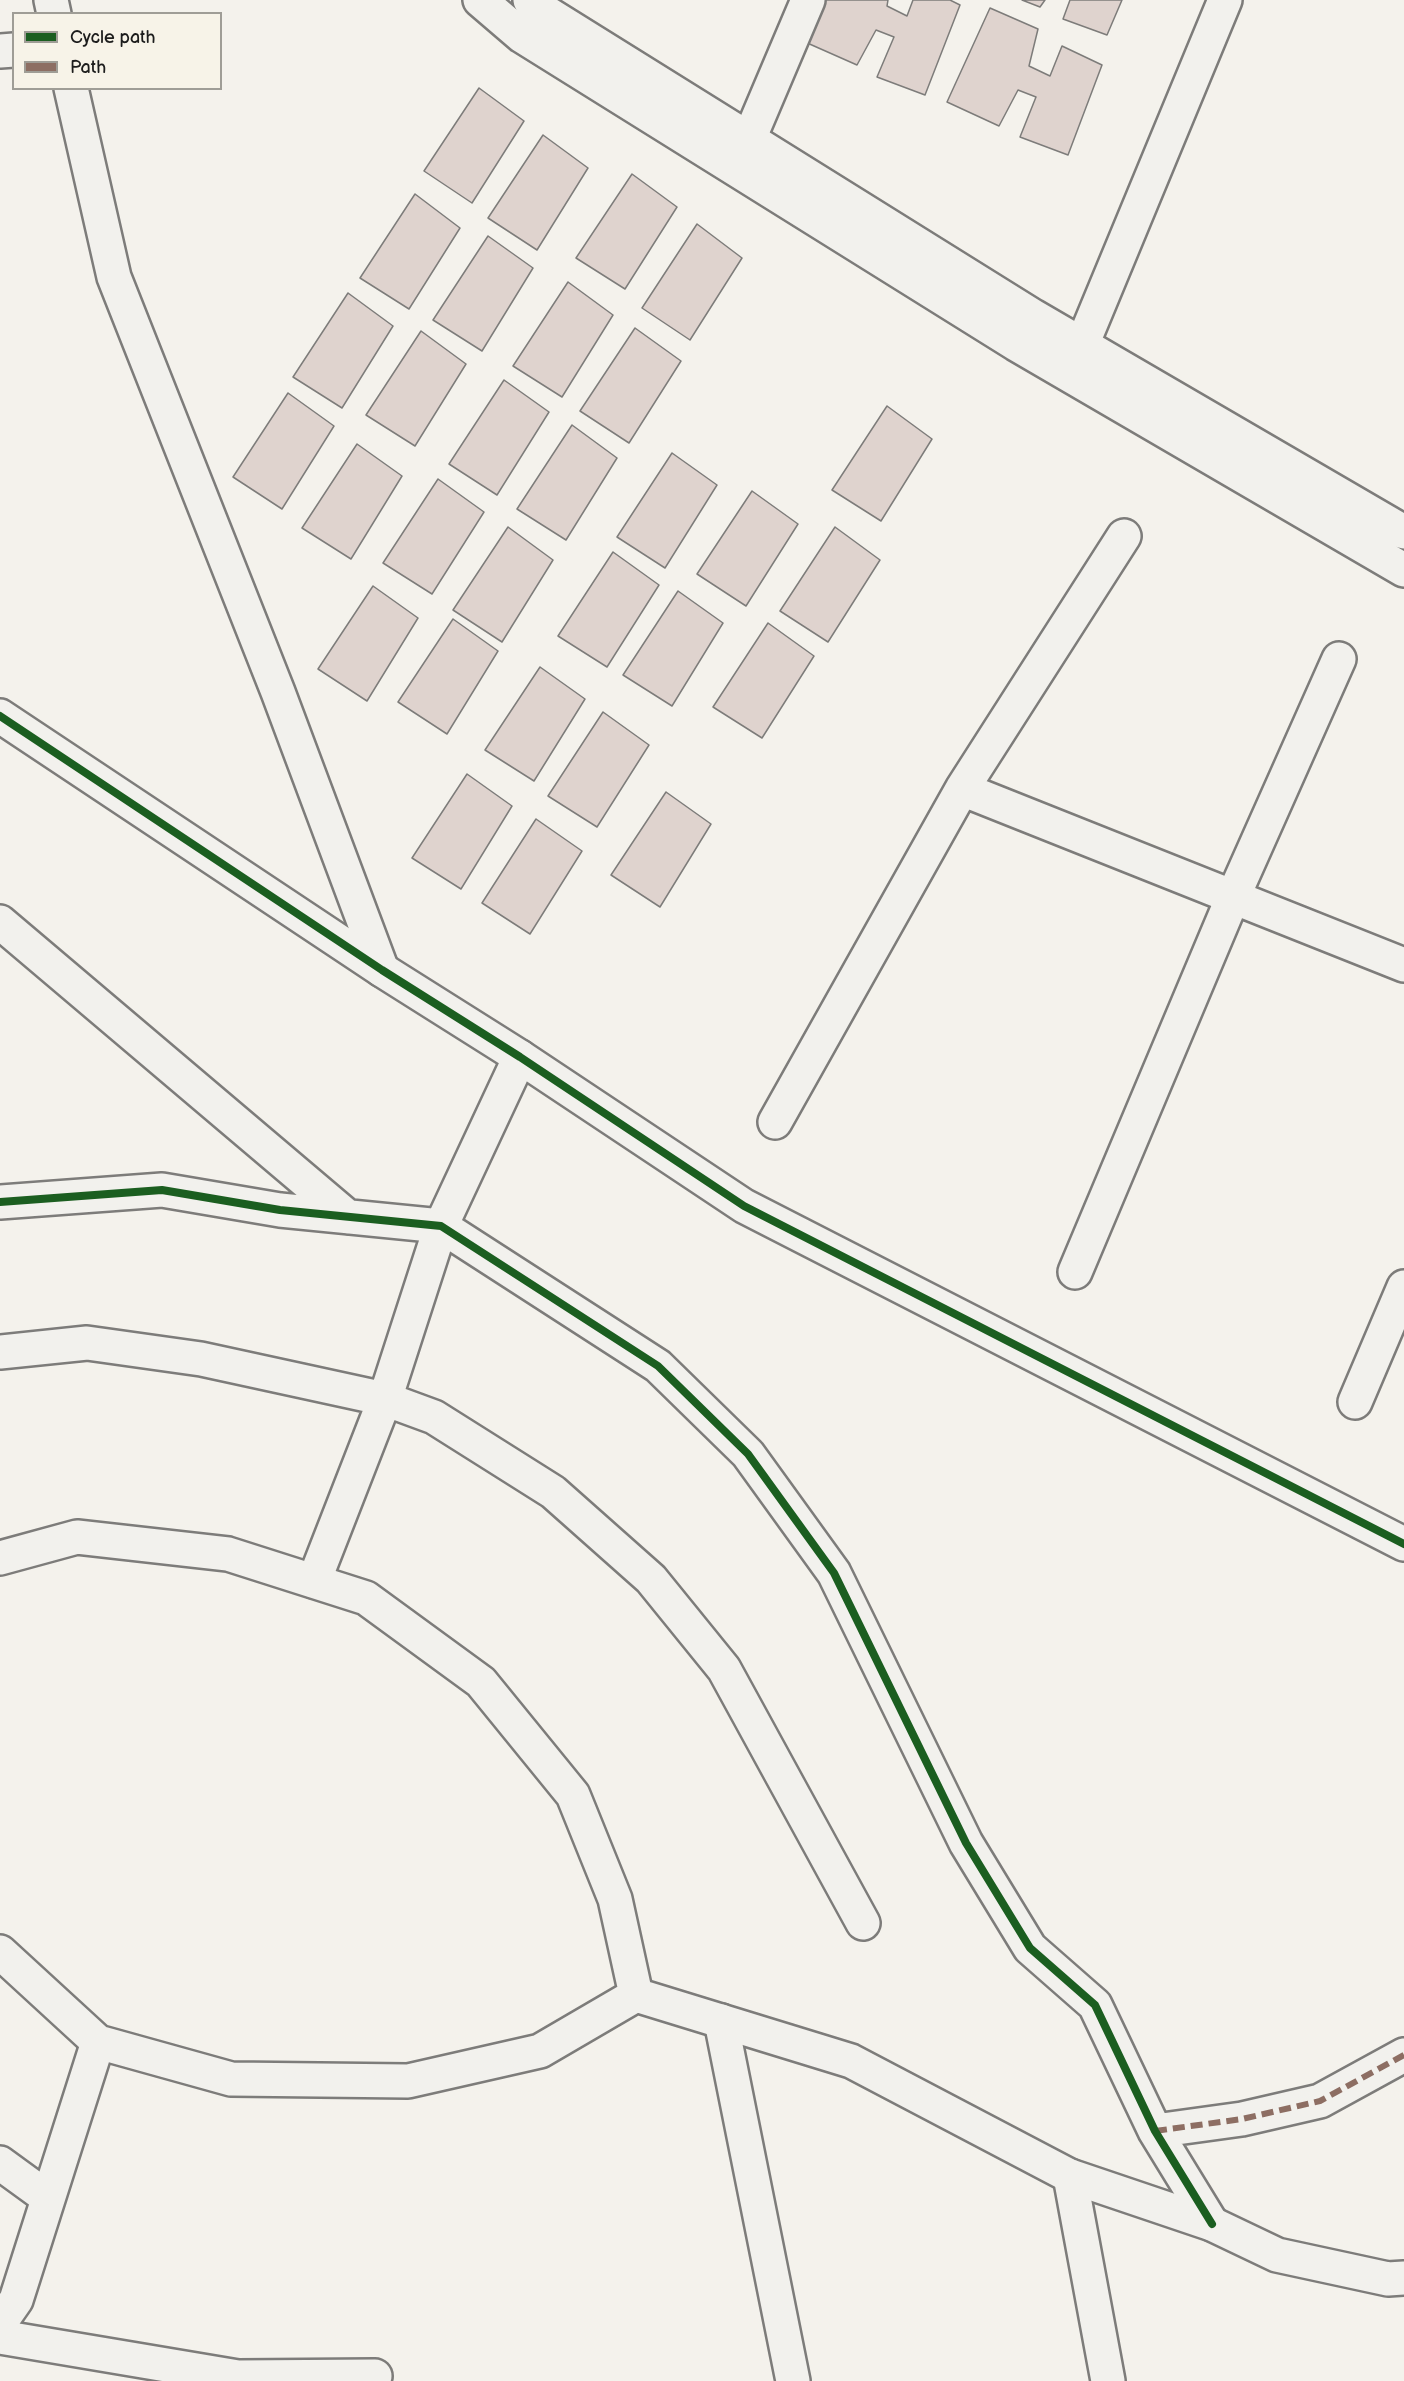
<!DOCTYPE html>
<style>
body{margin:0}
#map{position:relative;width:1404px;height:2381px;overflow:hidden;background:#f4f2ec;font-family:"Balsamiq Sans",sans-serif}
canvas{display:block}
.legend{position:absolute;left:12px;top:12px;width:210px;height:78px;box-sizing:border-box;background:#f7f3e8;border:2px solid #9f9d96;margin:0;padding:8px 10px;list-style:none;font-size:18px;color:#1c1c1c}
.legend li{display:flex;align-items:center;gap:12px;height:30px}
.legend b{width:30px;border:2px solid #9f9d96}
</style>
<div id="map">
<canvas width="1404" height="2381"></canvas>
<ul class="legend">
<li><b style="height:8px;background:#1b5e20"></b>Cycle path</li>
<li><b style="height:8px;background:#8d6e63"></b>Path</li>
</ul>
</div>
<script>
const c = document.querySelector('canvas').getContext('2d');
c.lineJoin = 'round';
function fillPath(path, color) { c.fillStyle = color; c.fill(path, 'evenodd'); }
function stroke(path, color, width, dash) { c.strokeStyle = color; c.lineWidth = width; c.lineCap = dash ? 'butt' : 'round'; c.setLineDash(dash || []); c.stroke(path); }
const building = new Path2D(`
 M824 0H888L887 6 907 16 913 0H950L960 5 925 95 877 77 894 37 876 30 857 65 805 42Z
 M1022 0H1045L1040 7Z
 M1070 0H1122L1107 35 1063 19Z
 M990 8 1038 29 1029 66 1050 76 1062 46 1102 65 1068 155 1020 137 1036 97 1018 90 999 126 947 102Z
 M479 88 524 121 472 203 424 171Z
 M543 135 588 168 537 250 488 218Z
 M632 174 677 207 625 289 576 258Z
 M415 194 460 228 409 309 360 278Z
 M697 224 742 258 690 340 642 308Z
 M488 236 533 268 482 351 433 320Z
 M568 282 613 315 562 397 513 366Z
 M348 293 393 326 342 408 293 377Z
 M635 328 681 361 629 443 580 411Z
 M421 331 466 364 415 446 366 415Z
 M504 380 549 412 497 495 449 464Z
 M288 393 334 426 282 509 233 477Z
 M887 406 932 439 881 521 832 490Z
 M572 425 617 458 566 540 517 509Z
 M357 444 402 476 351 559 302 528Z
 M672 453 717 485 665 568 617 537Z
 M438 479 484 512 432 594 383 563Z
 M752 491 798 524 746 606 697 574Z
 M508 527 553 560 502 642 453 610Z
 M835 527 880 560 828 642 780 611Z
 M613 552 659 585 607 667 558 636Z
 M373 586 418 618 367 701 318 669Z
 M678 591 723 623 672 706 623 675Z
 M453 619 498 651 447 734 398 702Z
 M768 623 814 656 762 738 713 707Z
 M540 667 585 699 534 781 485 750Z
 M603 712 649 745 597 827 548 796Z
 M467 774 512 806 461 889 412 858Z
 M666 792 711 824 660 907 611 875Z
 M536 819 582 851 530 934 482 903Z`);
const minor = new Path2D(`
 M51 0 54 14
 M0 51 14 50
 M71 88 114 277 278 692 382 970
 M749 139 808 0
 M1082 345 1225 0
 M962 789 1124 536
 M0 922 348 1217
 M775 1122 962 789 1404 965
 M0 1202 162 1190 280 1210 441 1226 658 1366 748 1454 834 1573 966 1843 1030 1948 1095 2005 1155 2131 1212 2224
 M1075 1272 1233 897 1339 659
 M0 1352 87 1343 201 1359 385 1399 434 1417 553 1492 651 1579 724 1669 863 1923
 M1355 1402 1404 1287
 M314 1581 385 1399 441 1226 520 1057
 M721 2021 793 2381
 M1155 2131 1242 2119 1320 2101 1404 2055
 M0 2163 48 2198
 M1070 2176 1108 2381
 M0 2323 16 2300 98 2042
 M0 2337 238 2377 375 2376`);
const tertiary = new Path2D(`
 M0 716 382 970 520 1057 744 1206 1404 1544
 M0 1558 77 1537 228 1554 366 1598 481 1682 573 1795 615 1899 636 1995
 M0 1952 98 2042 231 2079 408 2081 540 2051 636 1995 851 2061 1070 2176 1212 2224 1277 2255 1388 2279 1404 2278`);
const secondary = new Path2D(`
 M480 0 522 36 1016 344 1404 570
 M530 0 542 10 1033 316 1404 532`);
const quiet = new Path2D(`
 M1155 2131 1242 2119 1320 2101 1404 2055`);
const cycleway = new Path2D(`
 M0 716 382 970 520 1057 744 1206 1404 1544
 M0 1202 162 1190 280 1210 441 1226 658 1366 748 1454 834 1573 966 1843 1030 1948 1095 2005 1155 2131 1212 2224`);
fillPath(building, '#dfd3ce');
stroke(building, '#7d7c7a', 1.5);
stroke(minor, '#7d7c7a', 38);
stroke(tertiary, '#7d7c7a', 38);
stroke(secondary, '#7d7c7a', 38);
stroke(minor, '#f2f1ed', 33);
stroke(tertiary, '#f2f1ed', 33);
stroke(secondary, '#f2f1ed', 33);
stroke(quiet, '#8d6e63', 6, [12, 6]);
stroke(cycleway, '#1b5e20', 8);
</script>
